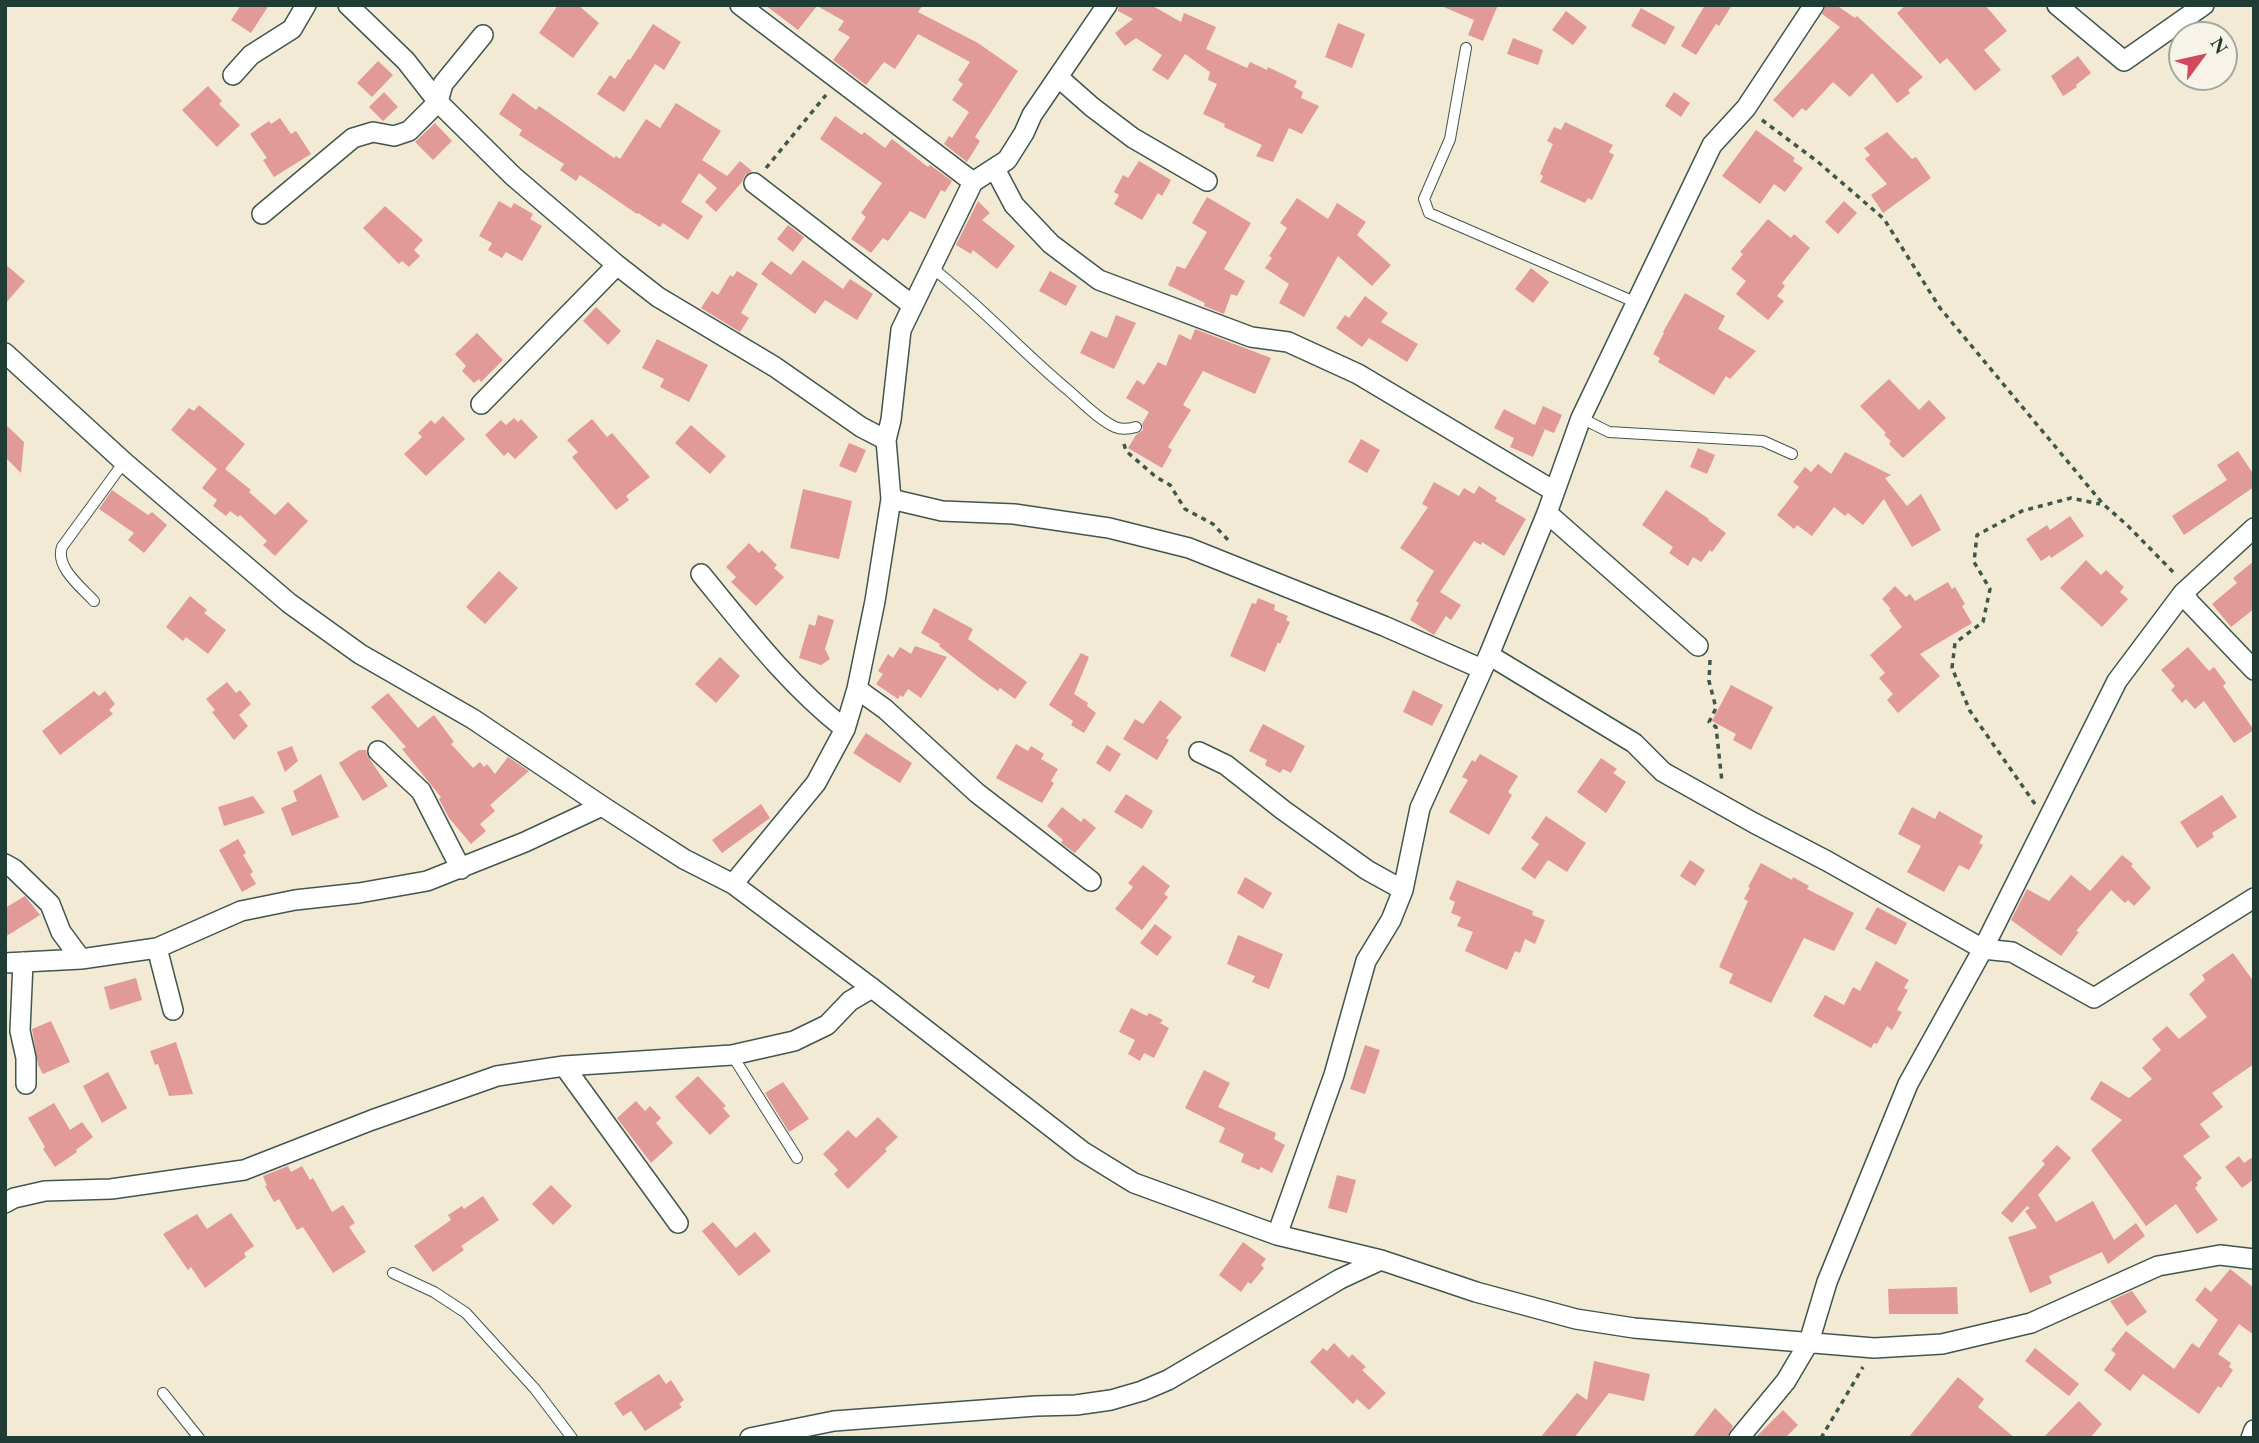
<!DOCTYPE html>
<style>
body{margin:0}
#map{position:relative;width:2259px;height:1443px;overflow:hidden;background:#f3ead5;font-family:"EB Garamond",serif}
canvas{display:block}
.frame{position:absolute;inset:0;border:7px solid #1f3d34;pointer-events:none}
.north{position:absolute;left:2168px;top:21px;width:70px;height:70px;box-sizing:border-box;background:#f7f3e8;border:2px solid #a1aaa0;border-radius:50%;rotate:57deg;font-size:19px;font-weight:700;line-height:28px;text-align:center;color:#1f3d34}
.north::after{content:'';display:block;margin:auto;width:24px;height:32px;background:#d1495b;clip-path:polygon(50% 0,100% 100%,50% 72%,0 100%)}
</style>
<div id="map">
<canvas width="2259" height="1443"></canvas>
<div class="frame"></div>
<div class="north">N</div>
</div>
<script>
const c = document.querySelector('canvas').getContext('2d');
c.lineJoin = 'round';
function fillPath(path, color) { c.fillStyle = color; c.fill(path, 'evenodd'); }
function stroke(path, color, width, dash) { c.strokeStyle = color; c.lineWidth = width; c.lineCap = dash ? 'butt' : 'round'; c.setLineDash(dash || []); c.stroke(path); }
const building = new Path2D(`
 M241 5H269L251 33 231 20Z
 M558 5H578L599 23 573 58 539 33Z
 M765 5H923L918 12 978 43 1018 71 975 137 980 141 967 162 944 144 949 136 952 138 969 112 952 100 963 84 958 80 970 62 918 34 895 69 884 62 866 85 833 60 850 37 838 30 844 21 817 6 798 30Z
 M1119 5H1151L1181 22 1184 13 1216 27 1206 49 1247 68 1250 62 1267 70 1268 67 1297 81 1294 87 1303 92 1301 98 1319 106 1302 134 1289 128 1273 162 1256 156 1262 145 1224 127 1225 124 1203 114 1217 84 1208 80 1210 72 1185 54 1168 80 1152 70 1162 55 1136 38 1125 46 1115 33 1133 19 1118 11Z
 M1439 5H1498L1483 41 1468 35 1474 20Z
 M1705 5H1732L1719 26 1716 24 1696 55 1681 46Z
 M1826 5H1836L1855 18 1857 16 1923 77 1908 90 1910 93 1897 103 1872 73 1850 97 1833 82 1806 111 1802 108 1793 118 1773 100 1840 27 1822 14Z
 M1906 5H1985L2007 31 1984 50 2001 70 1975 91 1947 58 1940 64 1897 13Z
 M1641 8 1675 27 1665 45 1631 26Z
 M1566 11 1587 27 1573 45 1552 30Z
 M1338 23 1365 34 1352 68 1325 57Z
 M653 24 681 42 664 70 655 64 624 112 597 94 610 75 615 79 628 59 630 60Z
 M1513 38 1543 50 1538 65 1507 54Z
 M2078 56 2091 73 2076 85 2077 87 2063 96 2051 76Z
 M378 61 393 75 372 97 357 83Z
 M208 86 222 101 219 104 240 125 217 147 182 110Z
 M384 92 398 107 383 121 369 107Z
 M1674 92 1690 103 1681 117 1665 106Z
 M513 93 536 110 539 106 614 158 616 156 620 159 646 119 660 128 676 103 721 131 702 160 727 176 740 161 752 171 745 175 742 182 716 212 705 202 717 188 699 173 681 202 703 216 688 240 663 223 660 227 638 213 637 214 580 175 576 181 560 170 564 164 519 135 522 130 499 114Z
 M835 116 862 135 864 132 885 148 892 139 928 167 930 165 952 181 945 192 941 190 925 219 910 211 888 241 883 238 871 253 851 239 866 217 861 213 882 183 820 139Z
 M280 118 291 134 296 131 311 154 274 177 263 160 267 158 250 134 269 121 271 124Z
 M1565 122 1613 145 1609 152 1614 155 1592 200 1588 198 1585 203 1540 182 1543 176 1540 174 1553 144 1547 141 1554 127 1561 130Z
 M435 123 452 141 433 160 415 142Z
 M1756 130 1795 158 1793 161 1803 168 1785 192 1774 184 1760 204 1722 176Z
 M1887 132 1912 159 1916 157 1931 178 1883 213 1871 195 1887 184 1865 159 1870 155 1864 148Z
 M1139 161 1171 180 1162 196 1158 193 1142 220 1114 204 1119 195 1114 192 1123 175 1128 178Z
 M1207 197 1251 223 1224 269 1245 281 1237 296 1231 294 1224 314 1204 306 1205 303 1168 285 1177 266 1185 269 1207 232 1192 223Z
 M1297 198 1328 219 1337 203 1366 222 1357 235 1391 265 1372 286 1338 256 1304 317 1279 303 1289 284 1265 268 1272 258 1269 256 1287 228 1280 223Z
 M499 201 511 208 514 203 533 214 530 219 542 226 522 261 506 252 502 258 488 250 492 243 479 236Z
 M978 201 990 213 982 220 1015 246 997 269 973 250 971 254 956 245Z
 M1844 201 1857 213 1838 234 1825 222Z
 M385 206 423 240 414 250 420 256 409 267 402 261 399 264 363 228Z
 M1768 219 1791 238 1794 234 1810 248 1782 283 1785 286 1777 296 1784 301 1768 320 1736 294 1746 281 1731 269 1743 254 1740 252Z
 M788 225 804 237 793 252 777 239Z
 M803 260 843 289 850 279 873 294 857 320 825 300 815 314 761 274 771 261 791 275Z
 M5 264 25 281 5 304Z
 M1531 268 1549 282 1533 303 1515 289Z
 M737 271 758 284 741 313 749 318 740 332 701 308 712 291 718 295 730 275 733 277Z
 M1050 271 1077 286 1066 306 1039 291Z
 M1685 293 1725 316 1718 329 1756 351 1730 379 1726 376 1714 395 1658 362 1660 358 1653 354 1664 333 1663 332Z
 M1365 296 1388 313 1381 322 1418 344 1407 362 1369 338 1362 347 1336 328 1345 315 1349 318Z
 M596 307 621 331 608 345 583 321Z
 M1116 315 1136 323 1114 369 1080 353 1091 331 1107 338Z
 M1195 329 1271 358 1255 394 1203 371 1183 405 1191 410 1168 447 1172 450 1162 468 1128 448 1136 435 1143 430 1142 424 1149 412 1126 398 1137 380 1144 385 1158 362 1166 366 1179 334 1191 340Z
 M477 333 503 360 481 382 479 379 474 383 462 371 466 366 455 354Z
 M657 339 708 365 689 402 660 387 664 379 642 368Z
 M1889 379 1919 410 1929 400 1946 418 1903 458 1889 444 1891 441 1884 435 1886 433 1860 406Z
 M199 405 245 444 225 469 251 490 249 492 275 515 288 502 308 521 275 556 263 545 267 541 240 515 238 517 230 511 226 516 213 506 217 500 202 488 217 469 171 430 189 408 194 411Z
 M1543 406 1562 415 1554 433 1539 427 1545 429 1533 457 1510 447 1514 438 1494 428 1504 409 1535 425Z
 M443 416 465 439 426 476 404 454 422 437 418 433 431 420 435 424Z
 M514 418 518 422 521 419 538 437 515 459 508 452 504 456 485 435 501 420 506 425Z
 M592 419 607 437 612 433 650 477 626 496 629 500 616 510 572 457 578 452 567 440Z
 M5 424 24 442 21 473 5 457Z
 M691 425 726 456 710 474 675 443Z
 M1361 439 1380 450 1367 473 1348 462Z
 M849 443 866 450 856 473 839 466Z
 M1698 448 1715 455 1707 474 1690 467Z
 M2238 451 2254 475V487L2184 535 2172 516 2227 480 2217 465Z
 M1845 452 1891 475 1885 478 1907 506 1921 494 1941 530 1912 547 1884 499 1863 525 1848 513 1845 516 1834 507 1812 536 1797 525 1794 529 1777 515 1799 487 1793 482 1805 467 1811 472 1818 464 1831 474Z
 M1434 482 1459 496 1464 488 1474 494 1479 486 1497 498 1495 501 1526 519 1504 556 1482 542 1481 545 1474 541 1440 592 1461 605 1451 620 1446 616 1434 635 1410 620 1419 603 1416 601 1434 571 1400 548 1428 507 1422 504Z
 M803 489 852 501 839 559 790 548Z
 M112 490 148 515 152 512 167 525 144 553 128 540 134 533 99 509Z
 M1666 490 1709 519 1708 520 1726 533 1712 552 1710 550 1701 562 1693 557 1688 566 1669 553 1673 547 1642 525Z
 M2070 516 2084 536 2051 558 2050 555 2041 561 2026 539 2047 525 2050 530Z
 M749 543 759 553 762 550 777 565 774 568 784 577 756 606 731 582 736 577 726 567Z
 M2086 560 2101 575 2106 570 2124 587 2120 592 2128 599 2102 627 2060 588Z
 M2254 561V609L2231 627 2212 604 2237 583 2233 578Z
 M499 571 518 588 485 624 466 607Z
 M1948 582 1952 589 1955 587 1965 604 1962 606 1972 623 1920 654 1940 676 1898 713 1887 700 1893 694 1879 678 1885 673 1870 655 1902 627 1889 610 1891 609 1882 599 1895 586 1906 597 1910 594 1915 601Z
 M190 596 207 610 204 613 226 630 208 654 186 637 183 641 166 627Z
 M1258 598 1275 605 1274 610 1288 616 1286 620 1290 622 1280 644 1278 642 1265 672 1230 656 1252 603 1256 604Z
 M934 608 973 629 968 639 1027 682 1015 699 1000 688 998 691 981 679 939 646 940 644 921 633Z
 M818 615 834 620 825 649 830 659 821 665 799 658 809 624 815 626Z
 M915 646 947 657 921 698 908 689 903 697 900 695 898 699 876 684 883 674 878 671 888 654 893 658 900 647 911 654Z
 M2188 647 2209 671 2214 667 2226 683 2223 686 2254 730 2234 743 2204 701 2195 709 2186 699 2182 703 2171 690 2175 686 2161 670Z
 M1081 653 1089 657 1074 694 1088 703 1087 706 1096 713 1084 733 1071 725 1073 721 1049 705Z
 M720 657 740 676 716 703 695 684Z
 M227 682 236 693 240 690 251 704 239 715 248 726 234 740 212 712 215 710 206 699Z
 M1731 685 1773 707 1751 750 1733 740 1736 734 1712 721Z
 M1413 690 1443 705 1432 726 1403 712Z
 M94 691 99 696 105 691 115 704 109 710 113 714 60 755 42 731Z
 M388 693 418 728 434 715 454 742 451 744 473 768 480 762 484 767 487 764 495 774 508 757 529 771 490 805 495 811 480 824 486 831 471 844 449 818 439 799 441 797 402 749 406 747 371 707Z
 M1160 700 1182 717 1166 738 1169 740 1157 760 1123 739 1135 719 1143 724Z
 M1263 724 1305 746 1291 773 1283 769 1280 773 1265 765 1267 760 1249 751Z
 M866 733 912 763 900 783 853 753Z
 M1016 744 1028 751 1031 746 1044 754 1041 759 1058 769 1051 781 1054 783 1042 803 996 778Z
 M1107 745 1121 754 1110 772 1096 763Z
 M292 746 298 761 285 772 277 752Z
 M359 750H366L367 755 388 786 363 801 339 763Z
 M1480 754 1518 776 1508 792 1512 795 1489 835 1449 812 1468 780 1462 777 1472 760 1475 762Z
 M1601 758 1617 769 1613 773 1626 782 1606 813 1577 792Z
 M321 774 339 817 292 836 281 808 297 801 293 791Z
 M1126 794 1153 811 1142 829 1114 812Z
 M2222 795 2237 817 2212 833 2214 837 2197 848 2180 822Z
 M253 796 265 813 224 826 218 807Z
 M761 804 770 818 722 853 712 840Z
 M1062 807 1081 822 1084 818 1096 828 1075 853 1061 843 1063 840 1047 826Z
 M1912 807 1935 819 1939 811 1983 836 1979 843 1983 845 1969 870 1959 865 1944 892 1907 872 1921 846 1898 834Z
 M1546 816 1586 843 1567 872 1548 860 1535 879 1521 869 1539 844 1531 838Z
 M238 839 246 853 243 855 253 872 250 874 256 884 242 892 219 850Z
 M2122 855 2133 864 2131 866 2151 888 2134 906 2128 900 2125 903 2111 890 2076 931 2079 932 2061 956 2011 920 2027 889 2049 901 2071 875 2090 891Z
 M1690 860 1705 870 1695 886 1680 876Z
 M1761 863 1792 880 1793 877 1809 886 1807 889 1854 913 1834 951 1804 938 1771 1003 1729 983 1733 974 1719 967 1748 901 1744 899 1750 888 1748 887Z
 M1143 865 1170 886 1164 894 1168 897 1142 930 1115 909 1133 887 1128 883Z
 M1245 877 1272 893 1263 909 1237 893Z
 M1457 880 1533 911 1532 915 1545 920 1535 944 1525 939 1520 953 1515 951 1507 970 1465 951 1473 932 1457 926 1461 917 1451 913 1455 902 1449 899Z
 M25 896 40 915 5 937V908Z
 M1877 907 1907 923 1896 945 1865 929Z
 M1155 924 1172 937 1157 956 1140 943Z
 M1238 935 1283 954 1269 989 1252 982 1255 976 1227 964Z
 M2233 953 2254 982V1064L2212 1093 2223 1107 2200 1124 2210 1137 2183 1156 2202 1178 2196 1183 2198 1185 2195 1188 2218 1220 2197 1234 2176 1204 2146 1226 2091 1150 2122 1120 2090 1099 2101 1081 2129 1098 2152 1079 2142 1068 2161 1050 2152 1039 2167 1026 2179 1039 2207 1017 2189 994 2205 980 2202 975Z
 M1876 961 1909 980 1904 988 1908 990 1897 1010 1902 1012 1892 1030 1887 1026 1877 1044 1874 1043 1871 1048 1813 1016 1825 995 1844 1005 1853 987 1860 991Z
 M136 978 142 1000 110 1010 104 987Z
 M1131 1008 1147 1016 1149 1013 1163 1020 1160 1023 1169 1028 1154 1058 1144 1053 1140 1061 1128 1054 1135 1040 1119 1032Z
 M51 1021 70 1062 43 1074 38 1065 32 1029Z
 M176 1042 193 1094 169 1096 158 1064 155 1065 150 1051Z
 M1365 1045 1380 1050 1365 1094 1350 1089Z
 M1204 1070 1230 1083 1218 1107 1276 1133 1274 1139 1285 1145 1272 1173 1261 1167 1259 1170 1241 1162 1244 1154 1219 1142 1225 1128 1185 1108Z
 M108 1072 127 1108 102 1123 83 1086Z
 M698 1076 726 1106 723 1108 730 1116 710 1135 675 1097Z
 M783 1082 809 1119 789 1132 765 1093Z
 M636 1101 645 1111 650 1106 661 1118 656 1123 673 1143 651 1163 617 1118Z
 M54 1103 70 1130 82 1122 93 1137 76 1150 77 1152 55 1167 43 1149 45 1147 28 1118Z
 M878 1117 898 1137 885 1149 887 1151 848 1189 834 1174 838 1170 823 1154 848 1130 856 1138Z
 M2057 1145 2071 1158 2038 1195 2056 1222 2093 1201 2114 1240 2136 1223 2145 1236 2108 1264 2102 1252 2049 1276 2052 1283 2030 1293 2008 1237 2037 1228 2025 1211 2030 1208 2027 1206 2012 1223 2001 1213 2045 1164 2042 1161Z
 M2239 1156 2244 1163 2254 1156V1179L2242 1188 2225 1167Z
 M288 1166 291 1172 302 1166 310 1180 313 1178 332 1212 343 1205 355 1223 349 1227 366 1252 333 1273 303 1227 297 1230 279 1199 274 1202 265 1186H267L263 1176Z
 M1337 1175 1356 1180 1347 1213 1328 1208Z
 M551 1185 572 1206 553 1225 532 1204Z
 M483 1196 499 1220 461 1246 464 1250 433 1272 414 1246 451 1220 448 1215 462 1206 464 1209Z
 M231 1213 254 1246 244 1253 246 1257 205 1288 191 1267 188 1270 163 1234 197 1214 207 1229Z
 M713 1222 736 1248 755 1232 771 1251 739 1276 702 1231Z
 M1243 1242 1266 1259 1261 1265 1264 1268 1251 1284 1248 1282 1241 1292 1219 1275Z
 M2230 1269 2254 1288V1335L2239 1324 2218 1354 2231 1363 2229 1367 2233 1370 2221 1388 2218 1386 2199 1414 2143 1374 2130 1391 2104 1370 2116 1354 2111 1350 2126 1331 2174 1369 2192 1343 2199 1348 2218 1320 2195 1300 2205 1287 2211 1292Z
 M1957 1287 1958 1314H1889L1888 1289Z
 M2132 1291 2147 1312 2127 1326 2110 1301Z
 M1334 1343 1349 1358 1352 1354 1366 1367 1362 1370 1386 1393 1369 1410 1357 1399 1353 1404 1310 1362 1323 1348 1327 1351Z
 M2035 1348 2079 1384 2069 1396 2025 1361Z
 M1594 1361 1650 1374 1644 1401 1609 1393 1574 1438H1540L1577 1393 1587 1400Z
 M659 1374 666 1384 671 1380 684 1400 679 1404 682 1407 645 1431 631 1411 623 1416 614 1403Z
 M1958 1377 1984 1399 1978 1407 2015 1438H1908Z
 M2079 1401 2102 1424 2090 1438H2043Z
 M1715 1408 1733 1426 1727 1438H1692Z
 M1783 1410 1798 1425 1785 1438H1755Z`);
const path = new Path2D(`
 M1762 120 1818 162 1884 219 1940 308 2103 504 2127 525 2176 575
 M766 168 826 95
 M1124 444 1126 451 1156 477 1170 485 1185 509 1213 524 1229 541
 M1710 660 1709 681 1716 708 1709 722 1716 727 1722 782
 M2035 804 1970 711 1952 668 1955 643 1983 622 1990 589 1974 562 1977 535 2022 511 2071 498 2100 504
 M1821 1438 1863 1367`);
const lane = new Path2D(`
 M1466 48 1450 139 1424 199 1429 213 1637 303
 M931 267C980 305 1021 351 1068 390 1082 402 1098 419 1115 427 1122 430 1129 429 1136 427
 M1581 418 1609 432 1763 441 1792 454
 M94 601C81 587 55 567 62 547L124 462
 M732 1055 797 1158
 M393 1273 434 1292 466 1313 535 1389 572 1438
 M163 1393 199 1438`);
const street = new Path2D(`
 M348 5 406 61 438 102 513 176 617 265 658 297 775 367 861 427 886 440
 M740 5 973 182
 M1107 5 1032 115 1024 133 1007 160 973 182 901 330 891 420 886 440 891 499 875 601 857 689 845 729 816 783 733 884 872 988 1082 1151 1134 1183 1277 1235 1381 1260 1476 1292 1576 1319 1634 1328 1874 1348 1942 1344 2031 1323 2158 1266 2220 1255 2254 1259
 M2057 5 2124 61 2204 5
 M233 75 251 55 292 29 306 5
 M1058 77 1092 107 1133 138 1207 181
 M995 169 1014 205 1051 244 1099 280 1251 337 1288 342 1358 374 1554 491
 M754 183 912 305
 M262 214 353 138 373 132 394 136 409 131 438 102 443 84 483 35
 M5 353 124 462 289 603 360 654 473 719 602 806 684 859 733 884
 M481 404 617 265
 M891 499 942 511 1014 514 1109 528 1189 548 1384 626 1482 669
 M1547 513 1698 646
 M701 574C746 629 789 685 845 729
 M2183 593 2190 603 2254 670
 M1489 655 1634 743 1663 772 1754 823 1827 861 1983 949 2012 952 2094 998 2254 898
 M857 689 885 709 977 793 1091 881
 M378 751 421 791 461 869
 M1199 752 1226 765 1283 810 1367 870 1403 890
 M5 864 14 869 50 904 61 932 81 959
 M157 948 173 1010
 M23 962 20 1031 26 1058V1084
 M5 963 81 959 157 948 241 911 295 900 359 893 427 881 525 842 602 806
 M564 1066 678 1223
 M5 1203 14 1198 45 1191 111 1189 244 1170 372 1120 497 1076 564 1066 732 1055 794 1041 827 1025 850 1001 872 988
 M1277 1235 1334 1075 1366 961 1391 920 1403 890 1420 808 1489 655 1547 513 1581 418 1712 145 1746 108 1814 5
 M750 1438 834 1421 1036 1406 1076 1405 1111 1400 1142 1391 1168 1380 1340 1279 1381 1260
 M1739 1438 1786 1381 1809 1342 1827 1282 1908 1084 1983 949 2117 681 2183 593 2254 528
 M2251 1438 2254 1430`);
fillPath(building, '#e19a98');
stroke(lane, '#3f574c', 12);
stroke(street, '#3f574c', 22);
stroke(path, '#3f574c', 3.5, [5, 5]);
stroke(lane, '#fff', 10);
stroke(street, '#fff', 19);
</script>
